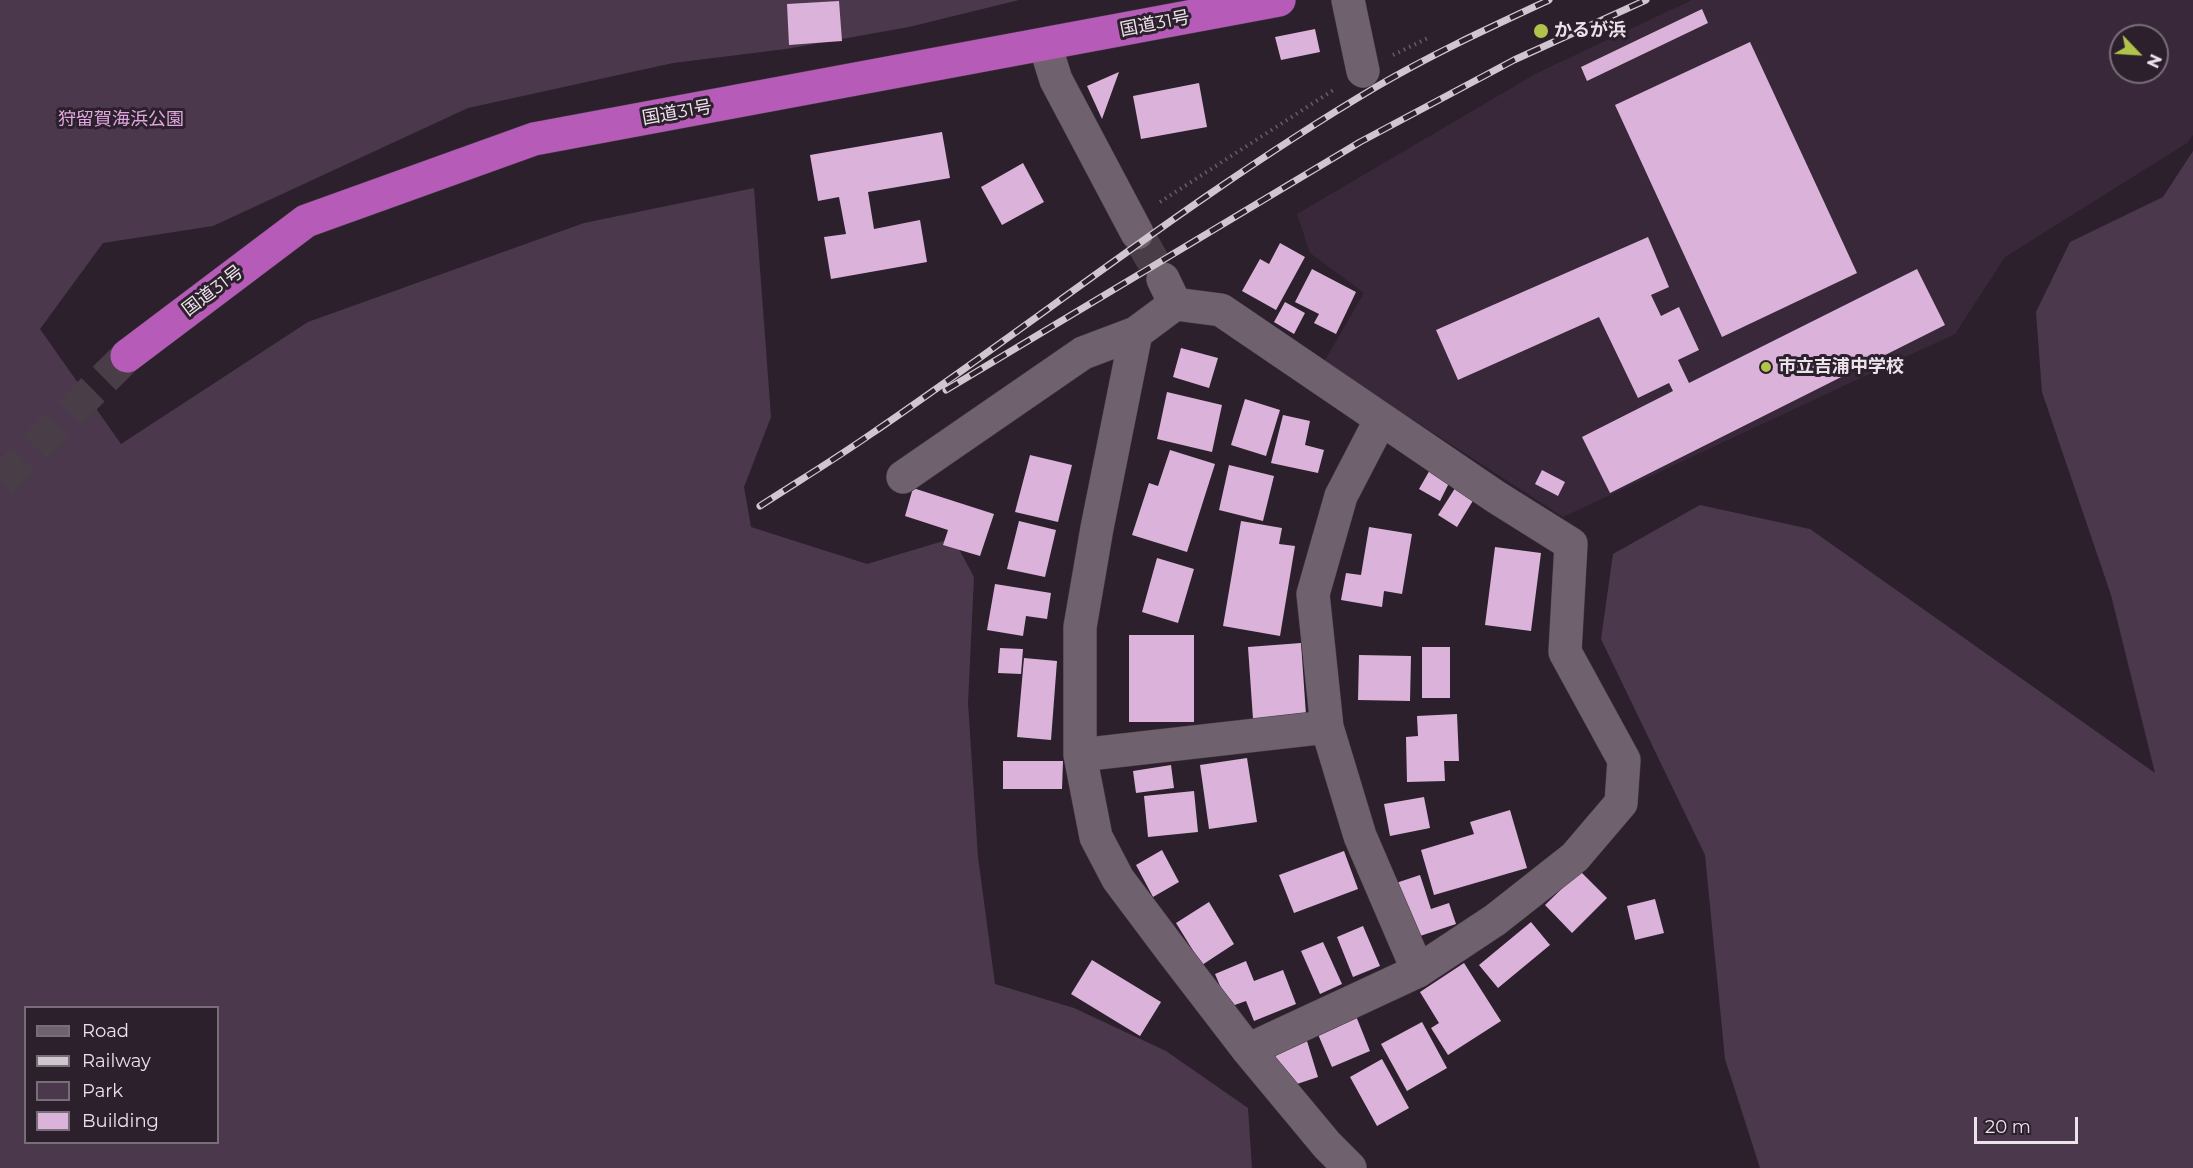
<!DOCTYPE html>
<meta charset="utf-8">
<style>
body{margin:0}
#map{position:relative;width:2193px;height:1168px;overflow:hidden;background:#2c202c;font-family:Montserrat,sans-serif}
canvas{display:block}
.legend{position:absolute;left:24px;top:1006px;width:195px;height:138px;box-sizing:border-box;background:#2c202c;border:2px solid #786e78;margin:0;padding:8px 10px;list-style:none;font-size:18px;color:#ebe2ea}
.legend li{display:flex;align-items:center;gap:12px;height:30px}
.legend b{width:30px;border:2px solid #786e78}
.north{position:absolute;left:2109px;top:24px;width:60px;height:60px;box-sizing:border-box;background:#2c202c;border:2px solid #786e78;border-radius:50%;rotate:115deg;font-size:16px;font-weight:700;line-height:24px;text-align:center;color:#ebe2ea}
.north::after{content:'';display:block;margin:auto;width:21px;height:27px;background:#b2c34c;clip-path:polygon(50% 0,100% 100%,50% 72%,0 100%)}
.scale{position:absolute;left:1974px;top:1117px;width:104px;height:27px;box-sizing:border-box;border:3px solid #ebe2ea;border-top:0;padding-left:8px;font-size:18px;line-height:21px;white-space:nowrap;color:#ebe2ea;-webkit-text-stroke:4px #2c202c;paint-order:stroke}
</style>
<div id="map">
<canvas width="2193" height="1168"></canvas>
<ul class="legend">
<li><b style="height:8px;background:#70616f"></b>Road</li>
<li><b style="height:8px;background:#d0c6cf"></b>Railway</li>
<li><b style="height:16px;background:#4c384c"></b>Park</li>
<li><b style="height:16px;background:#dbb3da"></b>Building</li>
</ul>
<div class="north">N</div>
<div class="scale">20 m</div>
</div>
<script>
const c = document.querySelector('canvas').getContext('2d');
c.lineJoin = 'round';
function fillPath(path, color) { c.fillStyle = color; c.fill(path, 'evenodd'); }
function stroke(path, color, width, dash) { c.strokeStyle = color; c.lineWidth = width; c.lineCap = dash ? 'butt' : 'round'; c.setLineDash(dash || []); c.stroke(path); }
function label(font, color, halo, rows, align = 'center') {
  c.font = font + ' Montserrat,"Noto Sans JP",sans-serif'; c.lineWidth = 6; c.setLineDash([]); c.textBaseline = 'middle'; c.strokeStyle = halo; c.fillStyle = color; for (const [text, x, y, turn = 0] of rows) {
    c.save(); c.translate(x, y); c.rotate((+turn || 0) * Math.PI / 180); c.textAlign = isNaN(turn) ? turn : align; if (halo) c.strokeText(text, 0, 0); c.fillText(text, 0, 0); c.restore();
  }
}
const built = new Path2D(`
 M1692 0H2193V135L2187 143 2005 257 1955 334 1563 517 1324 362 1364 293 1310 253 1297 214 1537 73ZM2121 36H2157V72H2121Z`);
const green = new Path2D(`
 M0 0H1019L909 27 786 49 673 63 468 108 213 226 103 243 40 329 121 444 308 322 584 223 754 188 771 417 744 487 751 527 867 564 953 538 974 577 968 703 978 857 995 984 1074 1008 1166 1051 1248 1108 1252 1168H0ZM26 1008H218V1142H26Z
 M2193 151V1168H1760L1725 1059 1705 855 1601 639 1613 554 1700 505 1810 529 2155 773 2111 595 2042 392 2036 312 2070 242 2163 197Z`);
const building = new Path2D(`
 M839 1 842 41 789 45 787 4Z
 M1702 9 1708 23 1587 81 1581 67Z
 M1315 29 1320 52 1281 60 1275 37Z
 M1750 42 1857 273 1722 337 1615 105Z
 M1119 72 1102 119 1087 86Z
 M1199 83 1207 127 1141 139 1133 96Z
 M942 132 950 178 868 192 874 229 920 220 927 262 831 279 824 237 846 234 839 197 818 201 810 155Z
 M1023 163 1044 202 1002 225 981 187Z
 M1648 237 1669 287 1651 295 1661 316 1679 307 1699 350 1678 360 1689 383 1917 269 1945 325 1610 493 1582 437 1673 391 1669 383 1638 398 1599 317 1458 380 1436 330Z
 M1280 243 1305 257 1276 310 1242 291 1260 259 1269 264Z
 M1312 269 1356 292 1336 334 1314 323 1319 314 1295 302Z
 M1285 302 1305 313 1294 334 1274 322Z
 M1181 348 1218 358 1209 388 1173 377Z
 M1167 392 1222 405 1212 452 1157 439Z
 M1245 399 1280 410 1266 456 1231 445Z
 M1283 415 1310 421 1305 445 1324 450 1318 473 1271 463Z
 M1170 450 1215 464 1187 552 1132 535 1149 483 1158 486Z
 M1030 455 1072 465 1058 522 1015 512Z
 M1229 465 1274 476 1263 521 1219 510Z
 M1431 468 1451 479 1440 501 1419 489Z
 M1542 470 1565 482 1558 496 1535 484Z
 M1459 482 1477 494 1457 527 1438 515Z
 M913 488 994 514 980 556 943 545 948 530 905 516Z
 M1019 521 1056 530 1045 577 1007 569Z
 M1241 521 1282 528 1279 544 1295 546 1280 636 1223 626Z
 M1369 527 1412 534 1402 594 1384 591 1382 607 1341 600 1346 573 1361 575Z
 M1495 547 1541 553 1531 631 1485 625Z
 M1157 558 1194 569 1178 623 1142 612Z
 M995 584 1051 593 1047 619 1026 616 1023 636 987 630Z
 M1129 635H1194V722H1129Z
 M1301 643 1306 715 1253 719 1248 647Z
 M1422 647H1450V698H1422Z
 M1000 648 1023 649 1021 674 998 673Z
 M1359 655 1411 656 1410 701 1358 700Z
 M1024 658 1057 661 1051 740 1017 737Z
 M1457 714 1459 761H1444L1445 781 1407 782 1406 737 1418 736 1417 716Z
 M1247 758 1257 822 1209 829 1200 765Z
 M1003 761H1063L1062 789H1003Z
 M1171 765 1174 788 1136 793 1133 771Z
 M1194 791 1198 832 1148 837 1144 796Z
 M1424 797 1430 828 1390 836 1384 804Z
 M1510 810 1527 868 1434 895 1421 850 1474 834 1470 822Z
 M1162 850 1179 882 1153 897 1136 865Z
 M1344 851 1358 889 1294 913 1279 875Z
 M1580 871 1607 898 1572 933 1545 905Z
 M1420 875 1431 909 1449 903 1456 924 1414 938 1396 883Z
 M1655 899 1664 933 1635 940 1627 906Z
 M1209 902 1234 944 1202 965 1176 923Z
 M1531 922 1550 945 1498 988 1479 965Z
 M1363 926 1380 966 1353 977 1337 937Z
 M1323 942 1342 984 1320 994 1301 951Z
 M1092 960 1161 1002 1140 1036 1071 994Z
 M1246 961 1254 981 1283 970 1296 1004 1254 1021 1246 1001 1229 1007 1215 974Z
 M1464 963 1501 1021 1448 1055 1431 1028 1439 1023 1420 992Z
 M1356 1016 1370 1051 1332 1067 1317 1032Z
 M1422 1022 1447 1068 1407 1091 1381 1044Z
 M1307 1041 1318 1077 1285 1088 1274 1052Z
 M1382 1059 1409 1108 1377 1126 1350 1077Z`);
const streetTunnel = new Path2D(`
 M1137 233 1163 279`);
const highwayTunnel = new Path2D(`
 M0 482 127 356`);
const path = new Path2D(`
 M1393 55 1430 37
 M1160 202 1335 89`);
const street = new Path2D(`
 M1348 0 1363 71
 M1045 45 1056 80 1137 233
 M1163 279 1175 304
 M1381 419 1341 496 1313 594 1327 727 1360 836 1418 971
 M903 477 1083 353 1136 333
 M1080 755 1327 727
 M1248 1050 1418 971 1495 920 1575 857 1621 803 1624 760 1565 652 1571 544 1496 497 1221 310 1175 304 1136 333 1097 528 1080 627V755L1096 837 1118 879 1172 951 1248 1050 1327 1145 1350 1168`);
const highway = new Path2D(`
 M127 356 306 221 534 139 1279 0`);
const rail = new Path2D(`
 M946 390 1360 142 1514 60 1646 0
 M760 506C797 482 835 459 871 434 1040 319 1200 191 1376 87 1432 54 1491 27 1549 0`);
const markers = [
 [1541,31,8,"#b2c34c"],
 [1766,367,6,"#b2c34c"]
];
const streetNames = [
 ["国道31号",1155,24,-11],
 ["国道31号",677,113,-10],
 ["国道31号",213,291,-37]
];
const poiNames = [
 ["かるが浜",1554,31],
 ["市立吉浦中学校",1778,367]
];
const parkNames = [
 ["狩留賀海浜公園",121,120]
];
fillPath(built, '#392839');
fillPath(green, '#4c384c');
fillPath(building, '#dbb3da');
stroke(streetTunnel, '#493d48', 33, [33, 16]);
stroke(highwayTunnel, '#493d48', 33, [33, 16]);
stroke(street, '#483d47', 34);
stroke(highway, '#483d47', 34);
stroke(path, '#685d68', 4, [1.5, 4.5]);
stroke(street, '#70616f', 33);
stroke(highway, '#b65cb8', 33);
stroke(rail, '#d0c6cf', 7);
stroke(rail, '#2c202c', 4.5, [14]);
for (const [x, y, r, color] of markers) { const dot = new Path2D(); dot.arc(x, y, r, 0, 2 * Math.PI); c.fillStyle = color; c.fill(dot); stroke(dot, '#2c202c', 2); }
label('18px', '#ebe2ea', '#2c202c', streetNames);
label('bold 18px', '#ebe2ea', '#2c202c', poiNames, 'left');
label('18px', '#e0a7e0', '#2c202c', parkNames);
</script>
